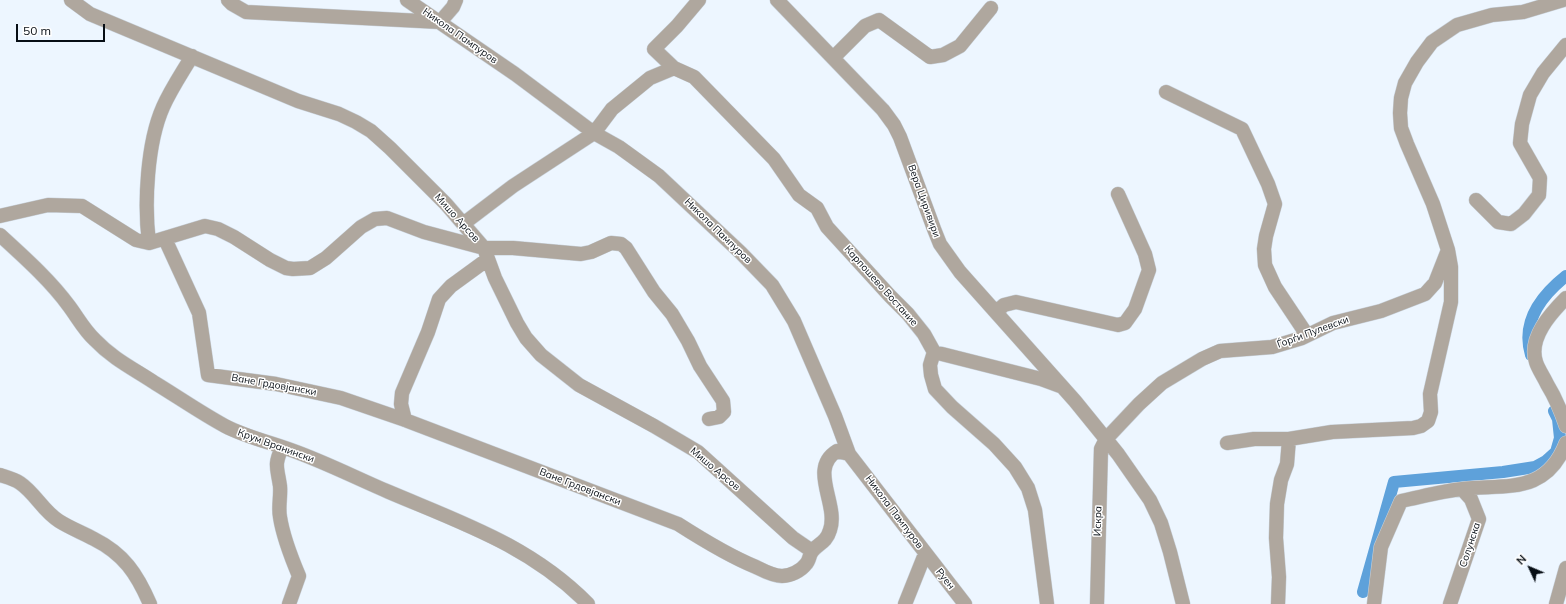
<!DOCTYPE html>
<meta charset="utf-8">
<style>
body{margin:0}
#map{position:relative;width:1566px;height:604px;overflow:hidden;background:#edf6ff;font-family:Mulish,sans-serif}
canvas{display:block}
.north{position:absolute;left:1510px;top:548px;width:40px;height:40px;-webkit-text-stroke:3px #fff;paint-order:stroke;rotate:314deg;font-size:11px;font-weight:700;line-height:16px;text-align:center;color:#070e15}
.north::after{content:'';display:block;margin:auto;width:14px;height:18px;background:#070e15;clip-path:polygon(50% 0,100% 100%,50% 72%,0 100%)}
.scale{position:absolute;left:16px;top:24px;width:89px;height:18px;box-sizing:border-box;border:2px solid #070e15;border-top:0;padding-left:5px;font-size:12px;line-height:14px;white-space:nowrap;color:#070e15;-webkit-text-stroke:3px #fff;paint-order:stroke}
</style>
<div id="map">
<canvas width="1566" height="604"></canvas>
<div class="north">N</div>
<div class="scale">50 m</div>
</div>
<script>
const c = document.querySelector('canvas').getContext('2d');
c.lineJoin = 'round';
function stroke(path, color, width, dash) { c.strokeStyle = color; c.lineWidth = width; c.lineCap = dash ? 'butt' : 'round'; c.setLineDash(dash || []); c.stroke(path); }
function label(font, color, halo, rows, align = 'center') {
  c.font = font + ' Mulish,sans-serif'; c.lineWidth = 3; c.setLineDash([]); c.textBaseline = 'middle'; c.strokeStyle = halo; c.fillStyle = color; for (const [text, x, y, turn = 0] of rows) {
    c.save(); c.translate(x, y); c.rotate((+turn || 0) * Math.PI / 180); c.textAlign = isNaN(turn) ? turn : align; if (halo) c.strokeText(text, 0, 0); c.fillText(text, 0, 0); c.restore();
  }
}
const canal = new Path2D(`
 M1531 355C1521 322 1542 295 1566 276
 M1363 592 1394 482 1503 472 1535 467 1546 461 1556 452 1560 438 1558 419 1554 411`);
const minor = new Path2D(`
 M71 0 90 14 298 101 339 114 356 122 371 131 390 148 446 204 484 248 495 278 517 323 526 338 541 355 579 385 654 426 698 452 793 538 812 551
 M228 0 232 4 246 12 440 22 453 7 456 0
 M407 0 515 74 594 133 619 147 659 176 741 253 772 285 794 321 835 416 849 454 965 604
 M699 0 677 26 654 49 674 68 694 77 774 159 799 195 817 208 827 227 890 296 908 314 924 334 934 352 930 365 931 375 935 389 952 407 994 444 1015 467 1028 488 1035 510 1047 604
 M777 0 883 110 894 125 900 137 934 229 940 244 960 272 1075 401 1118 454 1150 500 1161 523 1170 552 1183 604
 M833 58 865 26 879 20 930 57 943 55 960 46 991 8
 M1166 92 1242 129 1268 184 1275 204 1266 236 1264 249 1265 265 1275 287 1307 335
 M1476 200 1498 222 1511 224 1524 214 1539 195 1540 178 1520 143 1522 124 1530 95 1543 73 1566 45
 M0 216 48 205 82 206 136 240 149 243 205 226 218 229 234 237 270 260 286 268 293 269 310 268 326 258 361 227 375 219 387 218 424 232 484 248H513L581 254 591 252 611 243 621 244 626 248 654 292 672 314 688 341 700 366 723 401 724 412 719 417 709 419
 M463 224 513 186 594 133 612 109 650 78 674 68
 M0 235C24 257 50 280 69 306 78 318 84 330 95 340 113 359 134 369 155 383 178 397 201 413 225 426 246 437 269 442 291 450 325 462 356 478 389 492 462 523 531 546 588 604
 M165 239 199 313 208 375 276 384 341 398 405 420 678 524C703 540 729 556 756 567 764 571 773 576 782 576 790 576 801 571 806 564 809 561 809 557 811 553 816 544 826 544 830 530 839 504 808 469 837 451L849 454
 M149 243C144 204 147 143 163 107 171 89 182 73 192 56
 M1566 298C1551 313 1528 338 1536 362 1538 369 1544 377 1547 384 1555 397 1561 411 1566 426
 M996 312 1004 305 1016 302 1118 325 1125 323 1135 309 1149 270 1145 254 1118 194
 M934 352 1041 379 1060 386
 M405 420 401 404 402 393 428 332 439 299 451 286 488 259
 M1227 443 1254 439H1289L1332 432 1413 428 1421 426 1428 421 1431 412 1430 394 1451 302V267L1448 250 1433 204 1407 144 1401 128 1400 113 1401 98 1405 83 1417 62 1432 42 1457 25 1492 15 1523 12 1563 0
 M282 447C274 466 277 466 280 486 281 496 278 507 280 517 283 537 291 557 299 576L289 604
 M0 475C6 477 14 479 20 483 35 493 43 511 59 521 70 528 83 533 94 539 124 554 137 574 150 604
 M905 604 925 554
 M1097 604 1101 449 1106 439 1139 404 1162 383 1202 359 1220 351 1272 347 1302 338 1333 323 1381 311 1425 294 1435 283 1448 250
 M1278 604 1279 577 1276 538 1277 504 1281 480 1287 464 1289 439
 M1374 604 1381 547 1401 501C1421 497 1442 491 1462 489 1506 484 1546 495 1566 443
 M1450 604 1479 519 1471 499 1462 489
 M1556 604 1566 568`);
const streetNames = [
 ["Никола Пампуров",460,36,35],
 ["Вера Циривири",924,201,70],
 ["Мишо Арсов",457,218,48],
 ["Никола Пампуров",718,231,44],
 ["Карпошево Востание",881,286,48],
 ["Ѓорѓи Пулевски",1313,332,-20],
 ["Ване Грдовјански",274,385,10],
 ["Крум Вранински",276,446,20],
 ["Мишо Арсов",715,469,40],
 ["Ване Грдовјански",580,487,21],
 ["Никола Пампуров",894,512,53],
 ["Искра",1098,521,-88],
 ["Солунска",1470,545,-72],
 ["Руен",945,579,52]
];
stroke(canal, '#5ea1da', 12);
stroke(minor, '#c8d1da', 15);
stroke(minor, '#afa79e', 14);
label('10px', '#070e15', '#fff', streetNames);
</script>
